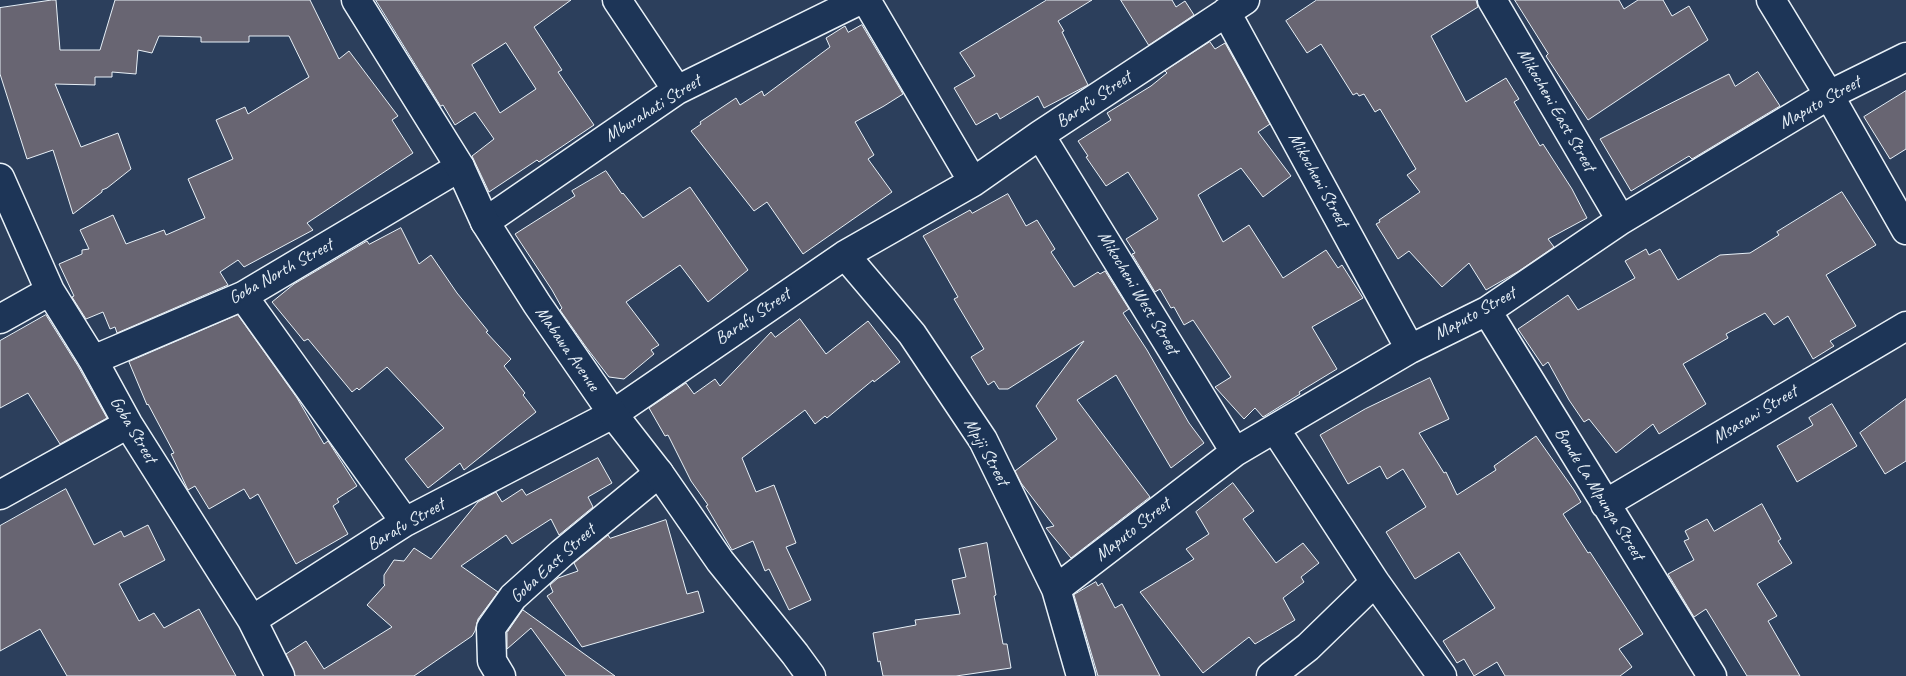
<!DOCTYPE html>
<style>
body{margin:0}
canvas{display:block;background:#2c3f5c}
</style>
<canvas width="1906" height="676"></canvas>
<script>
const c = document.querySelector('canvas').getContext('2d');
c.lineJoin = 'round';
function fillPath(path, color) { c.fillStyle = color; c.fill(path, 'evenodd'); }
function stroke(path, color, width, dash) { c.strokeStyle = color; c.lineWidth = width; c.lineCap = dash ? 'butt' : 'round'; c.setLineDash(dash || []); c.stroke(path); }
function label(font, color, halo, rows, align = 'center') {
  c.font = font + ' Caveat,sans-serif'; c.lineWidth = 5; c.setLineDash([]); c.textBaseline = 'middle'; c.strokeStyle = halo; c.fillStyle = color; for (const [text, x, y, turn = 0] of rows) {
    c.save(); c.translate(x, y); c.rotate((+turn || 0) * Math.PI / 180); c.textAlign = isNaN(turn) ? turn : align; if (halo) c.strokeText(text, 0, 0); c.fillText(text, 0, 0); c.restore();
  }
}
const building = new Path2D(`
 M52 0H56L60 50H100L115 0H310L339 59 349 51 398 116 392 120 413 153 307 223 313 230 244 267 238 260 220 272 228 285 117 333 115 327 110 329 103 312 86 319 72 297 74 296 59 264 82 254V250L89 249 80 230 113 215 126 244 164 230 166 235 205 218 188 179 233 159 216 120 245 107 248 114 309 77 289 36H249V42H201V37L159 36 152 53 138 50 136 74 112 72V77H95V85L55 84 81 147 118 133 131 169 107 188 102 190V192L73 214 53 150 27 159 0 74V8Z
 M376 0H571L534 27 562 70 558 72 594 125 539 162 537 160 489 192 472 156 494 139 475 112 455 125 443 105 441 106ZM506 43 536 89 500 113 472 65Z
 M1047 0H1092L1058 21 1064 31 1062 32 1088 85 1044 108 1038 96 1000 119 997 113 976 125 954 88 975 76 960 53Z
 M1121 0H1172L1176 7 1185 1 1194 15 1149 45Z
 M1317 0H1476L1478 7 1431 36 1466 102 1506 78 1519 99 1514 102 1540 146 1543 144 1572 189 1587 218 1548 239 1554 247 1519 271 1486 290 1469 263 1442 287 1409 251 1398 259 1376 224 1380 222 1379 220 1420 192 1407 175 1416 169 1380 109 1375 112 1364 94 1359 96 1357 93 1353 95 1321 44 1307 53 1286 21Z
 M1515 0H1619L1624 9 1638 0H1663L1672 16 1689 6 1708 40 1588 120 1546 56 1548 54Z
 M862 25 903 94 884 106 855 122 874 155 868 159 892 192 803 254 767 202 754 211 691 131 701 124 700 122 736 98 740 105 762 91 764 96 830 47 826 38 845 26 848 32Z
 M1210 42 1215 49 1225 43 1270 124 1258 132 1291 176 1263 197 1241 168 1198 195 1223 242 1249 225 1283 278 1326 250 1338 268 1342 265 1363 298 1312 327 1337 369 1299 392 1300 394 1263 417 1255 408 1244 419 1215 387 1231 377 1193 320 1184 325 1174 307 1171 308 1160 289 1155 292 1132 254 1135 253 1126 239 1158 219 1128 172 1106 186 1086 157 1088 156 1078 141 1111 120 1107 113 1151 86 1167 73 1165 71Z
 M1758 72 1780 106 1692 159 1689 156 1631 191 1600 139 1729 74 1735 86Z
 M1906 91V149L1890 159 1864 117Z
 M606 171 622 194 623 193 643 218 690 187 748 270 708 302 680 265 626 302 659 345 651 350 654 354 624 379 609 377 586 347 560 310 562 308 552 290 515 234 575 196 572 191Z
 M1842 192 1876 245 1826 275 1856 326 1830 341 1834 346 1813 359 1788 316 1774 325 1765 313 1726 334 1728 338 1683 364 1706 404 1659 434 1653 424 1616 453 1589 419 1584 422 1569 400 1548 362 1543 366 1518 329 1568 295 1578 310 1635 278 1625 261 1646 249 1649 255 1660 249 1678 280 1720 255 1750 253 1779 235 1777 232Z
 M1008 194 1026 226 1037 220 1055 249 1051 252 1074 287 1098 272 1100 274 1105 271 1129 309 1123 313 1147 350 1189 423 1204 443 1171 468 1116 375 1077 400 1150 497 1071 558 1046 528 1054 526 1021 483 1015 471 1057 439 1036 406 1084 341 1008 389H999L994 381 988 385 971 357 984 349 954 299 958 297 923 236 970 210 972 213Z
 M401 228 419 264 431 255 457 293 488 331 486 332 511 359 504 366 525 393 523 395 536 412 464 470 460 463 428 488 405 459 444 428 387 367 359 390 357 388 352 392 308 339 304 341 272 302 294 284 367 241 369 244Z
 M46 315 78 366 107 418 60 444 28 393 0 408V341Z
 M238 315 297 398 324 444 328 441 357 486 337 499 339 502 333 506 348 534 296 564 258 494 250 499 244 489 209 509 195 486 188 490 171 454 174 453 148 404 147 405 129 362Z
 M800 319 826 354 868 321 900 362 874 382 873 380 827 418 825 416 815 424 805 410 742 458 756 492 774 485 796 543 786 547 811 600 789 610 769 569 765 571 753 541 732 550 706 506 708 505 691 481 668 435 665 436 649 408 686 383 694 394 715 379 720 386 771 332 775 337Z
 M1430 378 1449 419 1419 433 1444 473 1446 472 1457 495 1496 470 1494 466 1536 436 1574 490 1581 502 1563 514 1588 553 1590 552 1601 569 1643 634 1619 649 1632 667 1620 676H1505L1497 662 1474 676 1464 659 1457 663 1443 641 1495 608 1459 552 1415 579 1386 532 1426 507 1403 469 1387 479 1380 466 1348 484 1320 435 1365 409Z
 M1906 399V461L1885 474 1860 433Z
 M1832 404 1857 446 1797 482 1777 446 1813 425 1809 418Z
 M598 458 612 483 588 497 593 507 559 535 551 519 512 544 506 535 461 566 498 592 478 619 475 631 472 636 414 676H295L286 654 306 641 324 669 392 627 367 605 385 585 384 584V575L394 560 404 561 414 548 431 559 478 502 496 492 502 502 522 489 526 495Z
 M1233 483 1254 511 1243 519 1276 563 1303 543 1319 563 1301 577 1304 582 1283 598 1295 620 1255 644 1249 637 1203 673 1140 592 1194 559 1186 549 1209 534 1196 512Z
 M66 489 94 545 121 531 124 537 148 525 165 560 119 584 139 621 154 613 164 628 199 609 236 676H67L40 629 0 651V526Z
 M1762 504 1781 539 1778 541 1792 563 1757 584 1777 616 1768 621 1800 676H1747L1706 609 1694 617 1668 574 1694 560 1684 541 1689 539 1685 531 1707 519 1714 531Z
 M666 520 687 594 698 591 704 612 582 647 547 596 553 592 550 585 558 578 578 571 574 563 608 535 610 538Z
 M987 543 996 595 994 596 1003 644H1007L1011 668 956 676H883L880 661 878 662 873 633 916 625 915 620 960 614 952 580 966 577 959 549Z
 M1096 582 1098 586 1102 583 1115 608 1122 604 1160 676H1098L1074 595Z
 M523 610 615 676H566L531 628 507 649V633Z`);
const minor = new Path2D(`
 M617 0 677 90
 M866 0 973 182
 M1492 0 1621 220
 M1771 0 1829 95 1906 230
 M1226 12 1410 349
 M1040 135 1235 452
 M0 178 50 291 93 360 128 424 252 620 280 676
 M485 222 677 90 860 0
 M845 255 912 334 983 440 1056 589 1081 676
 M243 296 405 522
 M1487 311 1712 676
 M0 319 50 291
 M93 360 243 296 460 167
 M1275 429 1375 582 1442 676
 M0 495 128 424
 M1605 504 1906 326
 M1056 589 1235 452 1410 349 1487 311 1621 220 1829 95 1906 57
 M252 620 405 522 613 414 845 255 973 182 1040 135 1245 0
 M501 676 492 661 491 628 513 597 562 553 659 473
 M1271 676 1308 647 1375 582`);
const tertiary = new Path2D(`
 M356 0 460 167 485 222 537 304 613 414 659 473 720 561 795 654 811 676`);
const streetNames = [
 ["Barafu Street",1094,100,-34],
 ["Maputo Street",1820,103,-29],
 ["Mburahati Street",653,109,-32],
 ["Mikocheni East Street",1556,110,60],
 ["Mikocheni Street",1318,180,61],
 ["Goba North Street",281,272,-29],
 ["Mikocheni West Street",1138,293,59],
 ["Maputo Street",1475,314,-29],
 ["Barafu Street",753,317,-34],
 ["Mabawa Avenue",567,349,55],
 ["Msasani Street",1755,415,-31],
 ["Goba Street",133,430,59],
 ["Mpiji Street",986,452,61],
 ["Bonde La Mpunga Street",1599,494,58],
 ["Barafu Street",406,525,-30],
 ["Maputo Street",1133,530,-38],
 ["Goba East Street",553,564,-42]
];
fillPath(building, '#686572');
stroke(building, '#e8f1f8', 1);
stroke(minor, '#e8f1f8', 31);
stroke(tertiary, '#e8f1f8', 31);
stroke(minor, '#1d3557', 28);
stroke(tertiary, '#1d3557', 28);
label('18px', '#e8f1f8', '#1d3557', streetNames);
</script>
